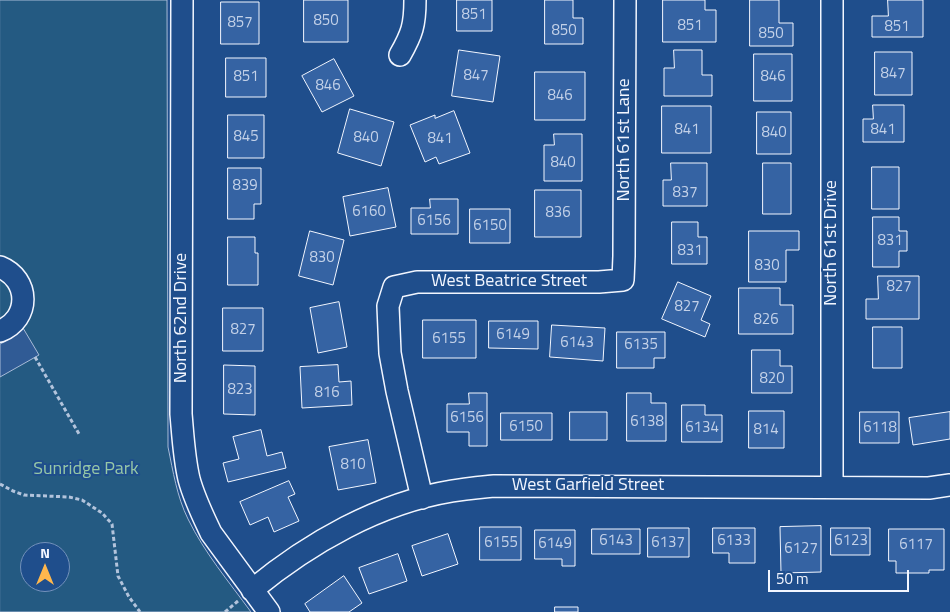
<!DOCTYPE html>
<style>
body{margin:0}
#map{position:relative;width:950px;height:612px;overflow:hidden;background:#1f4e8c;font-family:"Titillium Web",sans-serif}
canvas{display:block}
.north{position:absolute;left:20px;top:542px;width:50px;height:50px;box-sizing:border-box;background:#1f4e8c;border:1px solid #7391ba;border-radius:50%;rotate:0deg;font-size:14px;font-weight:700;line-height:20px;text-align:center;color:#f2f6ff}
.north::after{content:'';display:block;margin:auto;width:18px;height:22px;background:#ffb74d;clip-path:polygon(50% 0,100% 100%,50% 72%,0 100%)}
.scale{position:absolute;left:768px;top:570px;width:141px;height:22px;box-sizing:border-box;border:2px solid #f2f6ff;border-top:0;padding-left:6px;font-size:15px;line-height:18px;white-space:nowrap;color:#f2f6ff;-webkit-text-stroke:4px #1f4e8c;paint-order:stroke}
</style>
<div id="map">
<canvas width="950" height="612"></canvas>
<div class="north">N</div>
<div class="scale">50 m</div>
</div>
<script>
const c = document.querySelector('canvas').getContext('2d');
c.lineJoin = 'round';
function fillPath(path, color) { c.fillStyle = color; c.fill(path, 'evenodd'); }
function stroke(path, color, width, dash) { c.strokeStyle = color; c.lineWidth = width; c.lineCap = dash ? 'butt' : 'round'; c.setLineDash(dash || []); c.stroke(path); }
function label(font, color, halo, rows, align = 'center') {
  c.font = font + ' "Titillium Web",sans-serif'; c.lineWidth = 4; c.setLineDash([]); c.textBaseline = 'middle'; c.strokeStyle = halo; c.fillStyle = color; for (const [text, x, y, turn = 0] of rows) {
    c.save(); c.translate(x, y); c.rotate((+turn || 0) * Math.PI / 180); c.textAlign = isNaN(turn) ? turn : align; if (halo) c.strokeText(text, 0, 0); c.fillText(text, 0, 0); c.restore();
  }
}
const green = new Path2D(`
 M0 0H167L168 447C173 471 177 497 188 519 204 552 229 582 251 612H0ZM30 552H60V582H30Z`);
const parking = new Path2D(`
 M23 328 39 355 0 377V344L12 338Z`);
const building = new Path2D(`
 M304 0H348V42H304Z
 M457 0H492V31H457Z
 M545 0H573V18H583V44H545Z
 M663 0H705V10H716V42H663Z
 M750 0H779V23H793V46H750Z
 M888 0H923V37H872V16H888Z
 M221 2H259V44H221Z
 M459 50 500 56 493 102 452 96Z
 M674 50H702V75H712V96H664V68H674Z
 M875 52H912V95H875Z
 M754 54H792V101H754Z
 M226 58H266V97H226Z
 M334 59 354 96 322 112 302 76Z
 M535 72H585V120H535Z
 M873 105H904V142H863V119H873Z
 M662 106H711V153H662Z
 M350 109 394 122 381 166 338 153Z
 M454 111 470 153 439 164 436 157 425 162 410 125 435 115V118Z
 M757 112H791V154H757Z
 M228 115H264V158H228Z
 M554 134H582V181H544V145H554Z
 M671 163H707V206H663V180H671Z
 M763 163H791V214H763Z
 M872 167H899V209H872Z
 M228 168H261V204H254V219H228Z
 M388 188 396 227 350 236 343 197Z
 M535 190H581V237H535Z
 M430 199H458V234H411V208H430Z
 M470 209H510V243H470Z
 M873 217H899V231H907V251H899V267H873Z
 M672 222H698V237H707V264H672Z
 M310 231 344 240 333 285 299 276Z
 M749 231H799V250H786V282H749Z
 M228 237H255V253H258V285H228Z
 M878 276H919V319H866V299H878Z
 M678 282 711 296 701 320 710 324 705 337 662 319Z
 M739 288H780V305H793V334H739Z
 M339 302 347 347 318 353 310 308Z
 M223 308H263V351H223Z
 M423 320H476V358H423Z
 M489 321H538V349L489 348Z
 M552 325 605 328 603 361 550 357Z
 M873 327H902V368H873Z
 M617 332H665V358H654V368H617Z
 M752 350H780V366H792V393H752Z
 M224 365 255 366V415L224 414Z
 M338 365 339 382 351 381 352 405 302 408 300 367Z
 M469 393H487V446H469V432H447V404H469Z
 M627 393H651V403H666V441H627Z
 M682 405H705V415H722V442H682Z
 M749 411H784V448H749Z
 M570 412H607V440H570Z
 M860 412H899V443H860Z
 M950 412V439L913 445 909 418Z
 M501 413H552V440H501Z
 M261 430 267 456 282 452 286 468 228 482 223 463 239 459 233 437Z
 M368 440 376 483 338 490 329 447Z
 M289 481 295 494 288 497 299 521 274 532 268 517 250 525 240 502Z
 M821 526V572L781 573 780 527Z
 M480 527H521V560H480Z
 M648 528H689V557H648Z
 M713 528H755V563H729V553H713Z
 M831 528H870V555H831Z
 M592 529H640V554H592Z
 M889 529H944V570H929V573H896V561H889Z
 M535 530H575V566H562V559H535Z
 M448 534 458 564 422 576 412 546Z
 M398 554 407 581 369 594 359 568Z
 M344 576 362 603 349 612H310L305 604Z
 M555 607H578V612H555Z`);
const path = new Path2D(`
 M35 357 79 434
 M0 484 13 491 24 495 69 497 82 500 102 513 112 524 118 576 129 597 140 612
 M225 612 238 601`);
const minor = new Path2D(`
 M182 0 181 414C183 436 184 458 189 479 194 498 203 516 211 533L269 612
 M832 0V487
 M400 55C412 34 415 25 415 0
 M0 267C30 279 31 319 0 331
 M422 498 397 391 390 353 388 306 394 287 417 282H599L623 280 624 256 625 0
 M252 590C309 543 379 503 452 491 466 489 480 487 494 486L929 488 950 485`);
const numberNames = [
 ["851",474,15],
 ["850",326,21],
 ["857",240,23],
 ["851",690,26],
 ["851",897,27],
 ["850",564,31],
 ["850",771,34],
 ["847",893,74],
 ["847",476,76],
 ["851",246,77],
 ["846",773,77],
 ["846",328,86],
 ["846",560,96],
 ["841",687,130],
 ["841",883,130],
 ["840",774,133],
 ["845",246,137],
 ["840",366,138],
 ["841",440,139],
 ["840",563,163],
 ["839",245,186],
 ["837",685,193],
 ["6160",369,212],
 ["836",558,213],
 ["6156",434,221],
 ["6150",490,226],
 ["831",890,241],
 ["831",690,251],
 ["830",322,258],
 ["830",767,266],
 ["827",899,287],
 ["827",687,307],
 ["826",766,320],
 ["827",243,330],
 ["6149",513,335],
 ["6155",449,339],
 ["6143",577,343],
 ["6135",641,345],
 ["820",772,379],
 ["823",240,390],
 ["816",327,393],
 ["6156",467,418],
 ["6138",647,422],
 ["6150",526,427],
 ["6134",702,428],
 ["6118",880,428],
 ["814",766,430],
 ["810",353,465],
 ["6143",616,541],
 ["6133",734,541],
 ["6123",851,541],
 ["6155",501,543],
 ["6137",668,543],
 ["6149",555,544],
 ["6117",916,545],
 ["6127",801,549]
];
const streetNames = [
 ["North 61st Lane",625,140,-90],
 ["North 61st Drive",832,243,-90],
 ["West Beatrice Street",509,282],
 ["North 62nd Drive",182,318,-90],
 ["West Garfield Street",588,486]
];
const parkNames = [
 ["Sunridge Park",86,470]
];
fillPath(green, '#245a82');
stroke(green, '#a8bbd7', 1);
fillPath(parking, '#305b95');
stroke(parking, '#a8bbd7', 1);
fillPath(building, '#3563a3');
stroke(building, '#f2f6ff', 1);
stroke(minor, '#f2f6ff', 24);
stroke(path, '#b3c4dc', 3, [4, 2.5]);
stroke(minor, '#1f4e8c', 21);
label('15px', '#c3d1e8', null, numberNames);
label('18px', '#f2f6ff', '#1f4e8c', streetNames);
label('18px', '#97c8a6', '#1f4e8c', parkNames);
</script>
